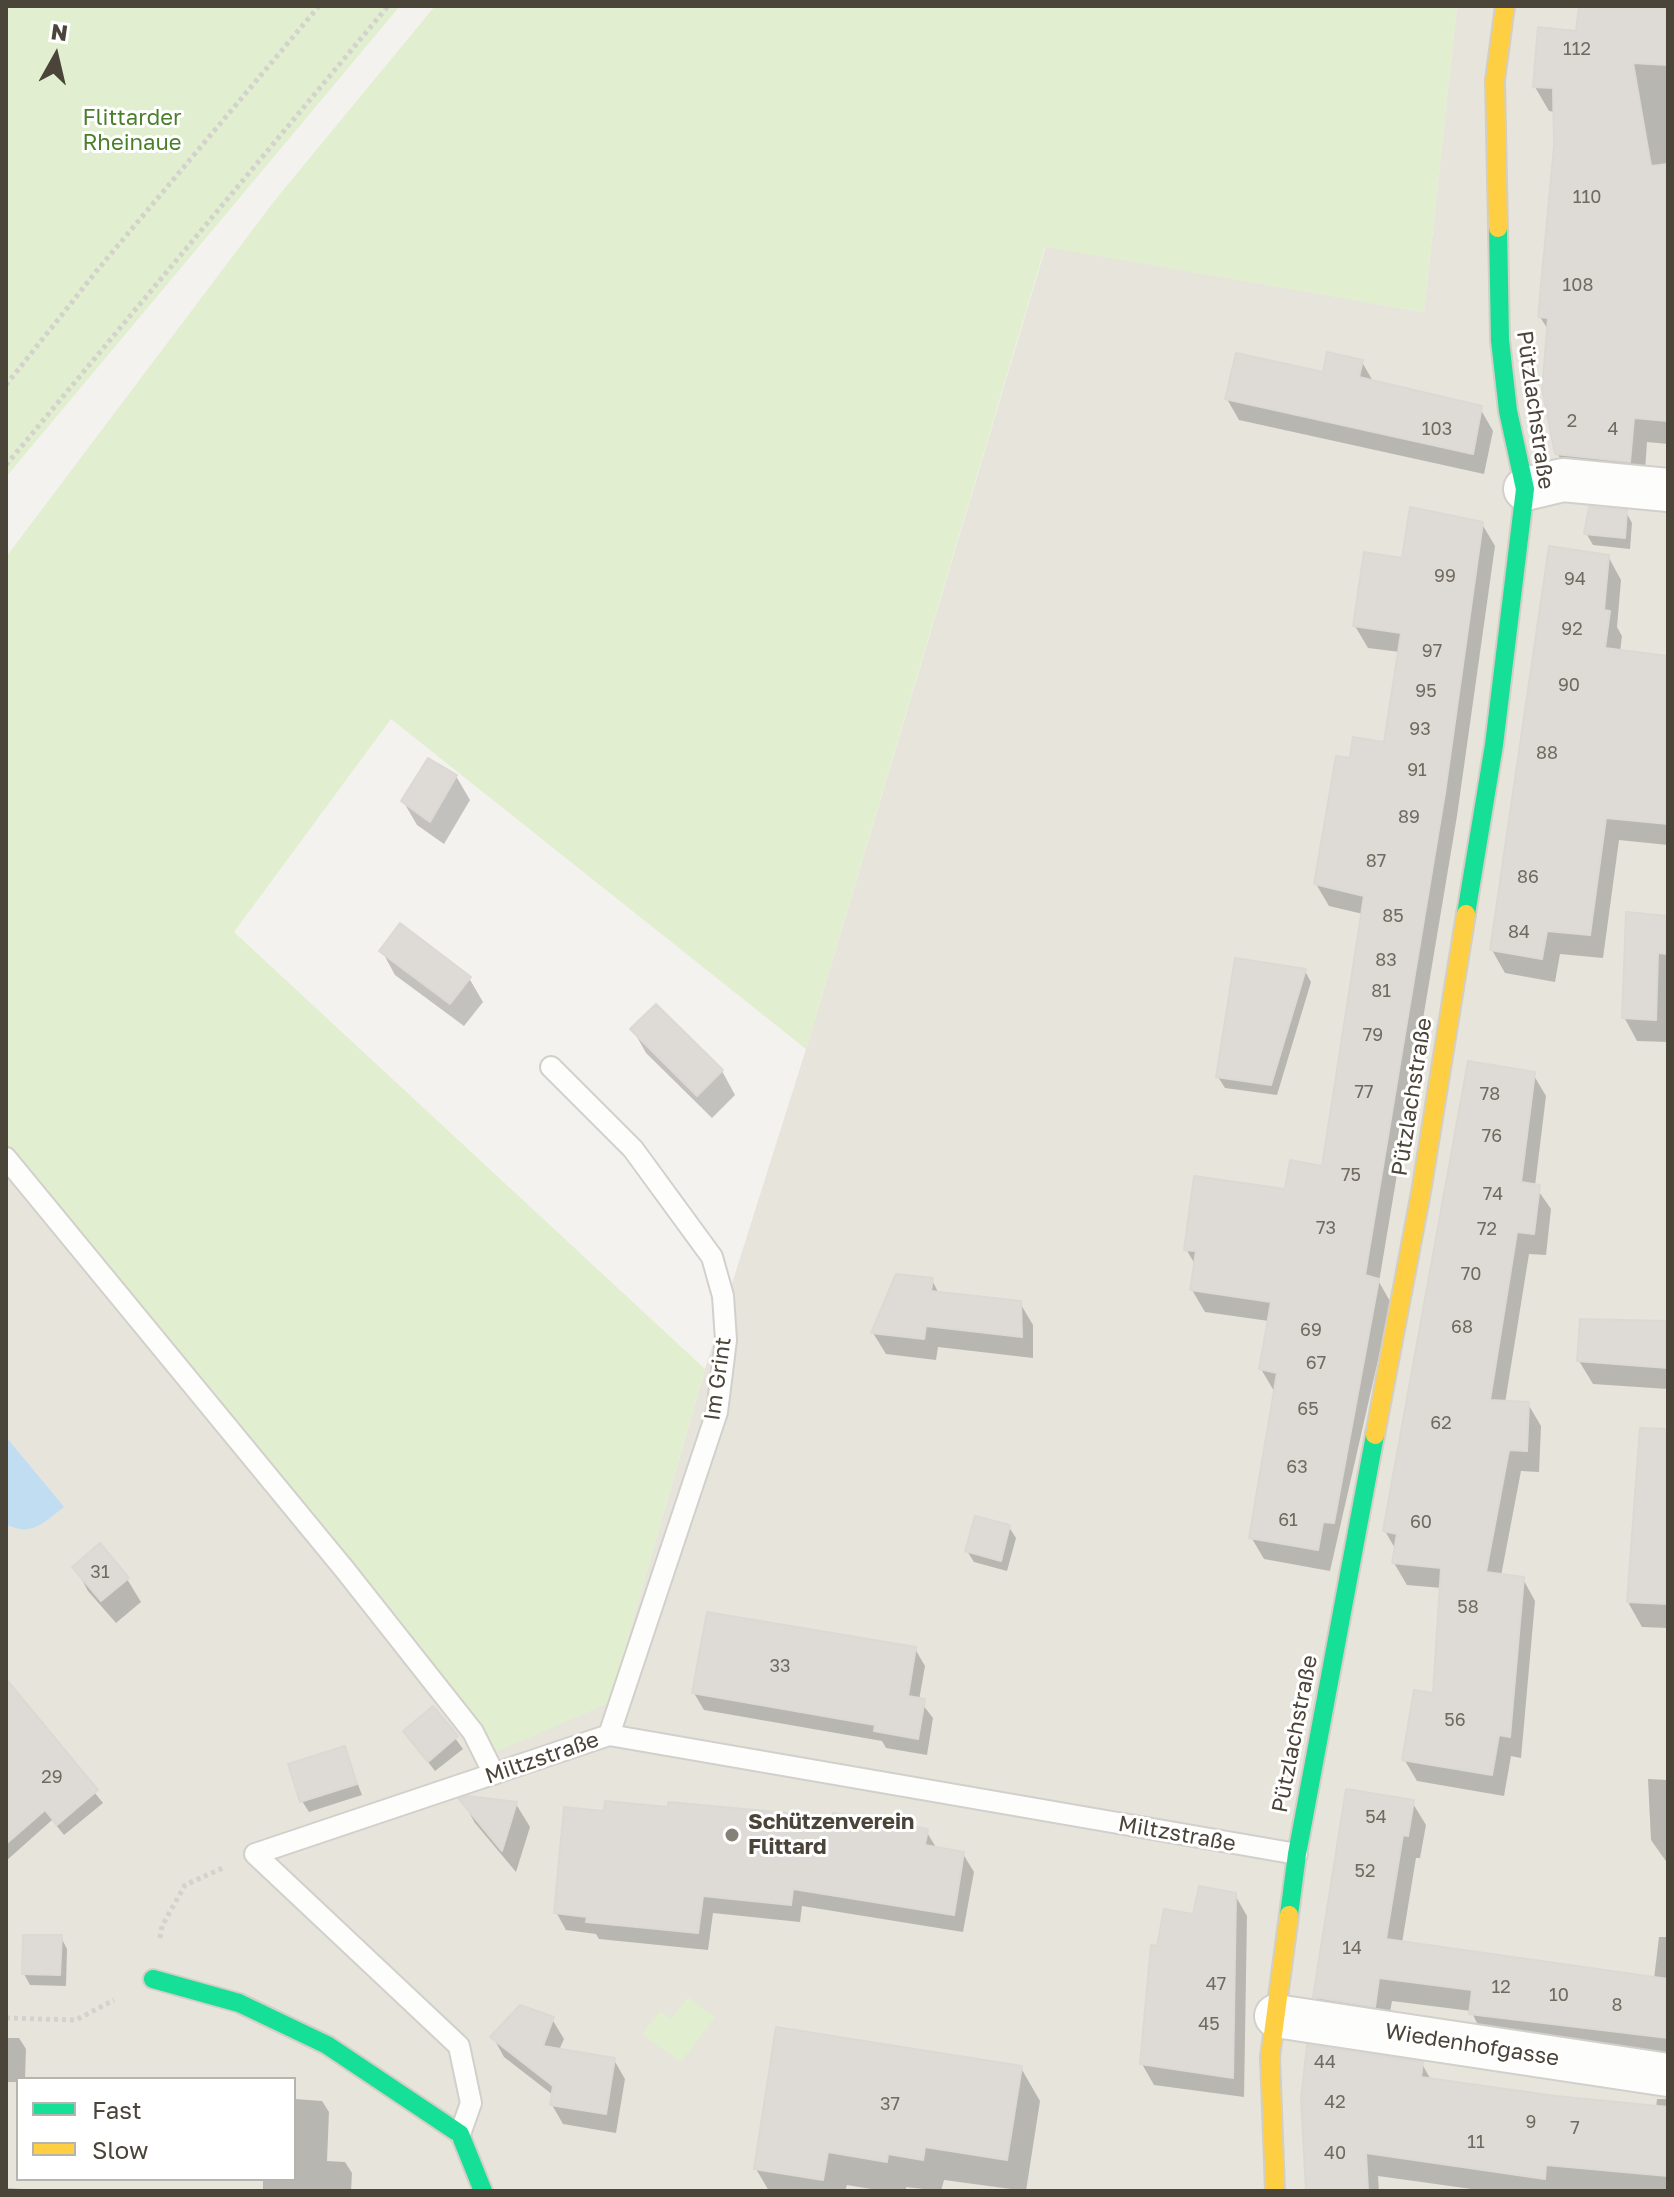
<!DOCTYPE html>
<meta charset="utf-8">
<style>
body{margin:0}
#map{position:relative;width:1674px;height:2197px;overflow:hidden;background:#f4f2ee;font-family:"Golos Text",sans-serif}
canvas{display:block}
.frame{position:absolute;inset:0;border:8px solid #4b4439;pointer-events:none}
.legend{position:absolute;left:16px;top:2077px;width:280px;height:104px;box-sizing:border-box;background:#fff;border:2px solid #b7b4b0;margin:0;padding:10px 14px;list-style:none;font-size:24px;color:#4b4439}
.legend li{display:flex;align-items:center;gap:16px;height:40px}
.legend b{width:40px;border:2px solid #b7b4b0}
.north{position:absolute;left:16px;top:16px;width:80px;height:80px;-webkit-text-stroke:6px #fff;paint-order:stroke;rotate:8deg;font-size:22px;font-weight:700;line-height:32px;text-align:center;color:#4b4439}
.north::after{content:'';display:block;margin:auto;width:28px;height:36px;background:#4b4439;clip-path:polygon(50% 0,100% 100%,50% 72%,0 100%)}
</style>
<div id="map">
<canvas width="1674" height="2197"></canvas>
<div class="frame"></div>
<ul class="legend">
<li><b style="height:10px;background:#16e098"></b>Fast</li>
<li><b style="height:10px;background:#ffcf43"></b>Slow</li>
</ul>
<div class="north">N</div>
</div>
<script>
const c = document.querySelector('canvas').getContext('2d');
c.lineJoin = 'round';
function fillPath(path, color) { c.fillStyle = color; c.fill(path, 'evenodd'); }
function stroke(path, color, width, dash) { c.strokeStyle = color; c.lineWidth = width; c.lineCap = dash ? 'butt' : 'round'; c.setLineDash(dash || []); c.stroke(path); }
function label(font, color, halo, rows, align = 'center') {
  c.font = font + ' "Golos Text",sans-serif'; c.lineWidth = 6; c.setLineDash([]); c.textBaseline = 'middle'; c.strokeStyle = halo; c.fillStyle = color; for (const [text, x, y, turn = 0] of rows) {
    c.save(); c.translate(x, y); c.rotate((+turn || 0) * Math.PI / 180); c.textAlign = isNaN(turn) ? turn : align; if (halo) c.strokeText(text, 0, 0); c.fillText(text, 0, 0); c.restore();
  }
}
const residential = new Path2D(`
 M1457 6H1668V2191H6V1156L609 1703 705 1369 806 1049 1046 246 1424 312ZM18 2079H294V2179H18Z`);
const green = new Path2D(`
 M6 6H400L6 477Z
 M435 6H1457L1424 312 1045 247 806 1049 391 719 234 932 705 1369 609 1703 487 1756 6 1156V557L275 200Z
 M688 1997 715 2017 681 2062 642 2034 660 2011 671 2019Z`);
const water = new Path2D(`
 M6 1437 64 1507C44 1522 31 1538 6 1524Z`);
const shadow = new Path2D(`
 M1581 6H1668V444L1647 442 1644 486 1572 478 1557 453 1549 331 1540 317 1556 146 1555 112 1549 111 1535 87 1578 33Z
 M1362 362 1374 383 1481 410 1493 431 1484 474 1239 420 1227 399Z
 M1626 512 1632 523 1630 549 1593 545 1586 533Z
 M1482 524 1495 546 1457 816 1379 1282 1391 1303 1330 1571 1264 1559 1251 1537 1274 1391 1261 1369 1269 1321 1205 1312 1192 1290 1196 1266 1186 1249 1324 1168 1363 914 1329 906 1316 884 1352 760 1386 745 1400 652 1368 648 1355 626 1403 560Z
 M1608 556 1621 580 1617 627 1622 636 1619 660 1668 698V845L1619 840 1603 958 1560 954 1555 982 1505 973 1492 950Z
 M456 776 470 800 444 844 417 825 403 801Z
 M1668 918V1042L1637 1041 1624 1017Z
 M382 951 469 978 483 1002 464 1026 395 975Z
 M1305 971 1311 982 1277 1095 1225 1088 1218 1077Z
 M656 1007 722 1071 735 1095 712 1118 646 1053 633 1030Z
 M1533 1074 1546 1096 1535 1186 1551 1209 1546 1255 1529 1254 1505 1403 1528 1404 1541 1426 1539 1472 1521 1471 1501 1576 1523 1579 1535 1601 1521 1758 1511 1756 1504 1796 1417 1781 1404 1759 1435 1695 1442 1588 1407 1585 1394 1563 1396 1550 1385 1531Z
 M932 1280 939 1294 1020 1303 1033 1325V1358L938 1347 936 1360 886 1354 873 1333Z
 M1668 1324V1389L1593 1384 1579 1361Z
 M1639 1462 1668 1464V1628L1642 1627 1629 1604Z
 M1009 1527 1016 1538 1007 1571 974 1562 967 1551Z
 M75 1567 127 1579 141 1602 116 1623 88 1591Z
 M915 1649 925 1666 919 1700 933 1718 927 1755 886 1748 882 1741 704 1710 694 1693Z
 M24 1705 103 1803 64 1835 52 1820 6 1861V1719Z
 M433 1708 463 1749 435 1771 405 1732Z
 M344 1748 362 1795 309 1812 302 1801Z
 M1648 1779 1668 1780V1864L1651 1840Z
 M462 1800 516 1804 530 1827 516 1872 475 1823Z
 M1412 1802 1426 1825 1420 1858H1416L1402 1943 1654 1979 1659 1937H1668V2059L1484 2037 1471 2011 1392 2001 1387 2029 1329 2020 1316 1997Z
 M926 1831 937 1849 963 1854 974 1872 963 1932 802 1906 800 1922 713 1913 708 1950 599 1939 596 1934 566 1930 556 1912Z
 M1235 1895 1247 1916 1244 2097 1154 2085 1142 2064 1158 1948 1195 1917Z
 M61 1937 67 1949 66 1986 30 1985 24 1974Z
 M552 2019 564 2039 559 2050 614 2060 625 2079 616 2133 563 2124 552 2105 553 2095 504 2057 493 2037Z
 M6 2038H19L26 2049 25 2079H18V2082H6Z
 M1422 2064 1431 2080 1556 2098 1656 2108 1657 2099H1668V2191H1486L1378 2176 1379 2191H1308Z
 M1021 2068 1040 2101 1026 2191 944 2180 941 2191 906 2187V2191H883L847 2185 845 2191H769L756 2169Z
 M294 2088 295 2099 322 2101 329 2112 327 2161 345 2162 352 2173 351 2191H263V2179H294Z
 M6 2188 22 2189 23 2191H6Z`);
const building = new Path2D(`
 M1579 6H1668V65L1633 63 1651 166 1668 164V421L1634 418 1630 462 1555 454 1542 389 1548 318 1538 317 1554 146 1553 88 1533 87 1538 27 1576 31Z
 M1327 352 1363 360 1359 377 1482 406 1473 454 1225 399 1236 353 1323 372Z
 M1410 507 1483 522 1445 793 1365 1275 1379 1279 1334 1523 1323 1522 1318 1550 1249 1538 1277 1373 1259 1369 1271 1302 1190 1290 1196 1251 1184 1250 1194 1176 1285 1189 1290 1160 1322 1166 1364 896 1314 884 1336 756 1350 758 1353 737 1384 742 1401 633 1353 626 1364 552 1402 558Z
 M1589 507 1627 510 1625 538 1584 534Z
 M1549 546 1609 555 1604 610 1610 611 1605 648 1668 656V824L1606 818 1590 935 1547 931 1542 959 1490 950Z
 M428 758 457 775 430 822 401 801Z
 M1626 912 1668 916V954L1658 953 1656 1020 1622 1018Z
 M400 923 471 977 450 1004 379 951Z
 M1235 958 1306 969 1271 1085 1216 1077Z
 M656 1004 723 1070 697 1096 630 1029Z
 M1468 1061 1535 1072 1521 1182 1540 1185 1534 1234 1517 1232 1490 1400 1529 1402 1527 1451 1509 1450 1486 1572 1524 1577 1510 1737 1499 1735 1492 1775 1402 1760 1414 1690 1433 1693 1441 1568 1392 1563 1397 1534 1383 1531Z
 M896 1274 933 1278 931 1291 1021 1301 1022 1337 926 1326 924 1339 871 1333Z
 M1580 1319 1668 1321V1368L1577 1361Z
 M1640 1428 1668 1429V1604L1627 1602Z
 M975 1516 1010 1525 1001 1561 965 1551Z
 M100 1543 129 1578 101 1601 72 1567Z
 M707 1612 916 1647 908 1696 925 1699 918 1739 874 1731 875 1725 692 1693Z
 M6 1679 98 1790 57 1825 45 1810 6 1844Z
 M433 1706 458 1736 428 1762 403 1731Z
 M345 1746 357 1784 300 1802 288 1764Z
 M1346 1789 1414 1800 1408 1836 1403 1835 1386 1939 1668 1979V2038L1469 2014 1472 1990 1379 1978 1375 2007 1313 1997Z
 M468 1796 517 1802 502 1851 459 1799Z
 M605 1801 668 1807V1802L832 1817 833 1813 928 1829 925 1845 964 1852 954 1915 793 1889 791 1905 703 1896 698 1933 586 1922 587 1917 554 1913 564 1807 604 1811Z
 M1199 1886 1236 1893 1233 2078 1140 2064 1151 1945 1157 1946 1164 1909 1193 1914Z
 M23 1935H62L60 1975 22 1974Z
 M520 2005 554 2017 543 2046 615 2058 606 2114 550 2105 553 2086 490 2037Z
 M776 2027 1022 2066 1007 2160 925 2147 923 2160 888 2154 887 2162 828 2152 823 2180 754 2169Z
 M1307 2045 1423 2062 1421 2077 1556 2096 1668 2107V2176L1546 2165 1545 2179 1366 2153 1368 2191H1306L1301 2099Z`);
const path = new Path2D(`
 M6 385 99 268 319 6
 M6 465 388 6
 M160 1938 162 1926 185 1885 225 1867
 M6 2018 76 2020 114 2000`);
const lane = new Path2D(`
 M551 1067 633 1149 712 1257 723 1296 726 1340 717 1412 609 1735
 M6 1158 345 1570 473 1732 494 1774
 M460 2134 471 2103 459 2046 255 1854 609 1735 1297 1854`);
const street = new Path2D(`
 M1525 489 1563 480 1668 490
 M1276 2016 1668 2075`);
const fast = new Path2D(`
 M1466 914 1494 745 1525 489 1508 411 1500 340 1498 228
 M1289 1915 1297 1854 1375 1435
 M153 1979 239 2003 327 2045 460 2134 483 2191`);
const slow = new Path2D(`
 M1498 228 1495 80 1505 6
 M1375 1435 1421 1192 1466 914
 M1275 2191 1270 2057 1289 1915`);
const markers = [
 [732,1835,8,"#868178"]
];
const numberNames = [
 ["112",1577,49],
 ["110",1587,197],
 ["108",1578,285],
 ["2",1572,421],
 ["103",1437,429],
 ["4",1613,429],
 ["99",1445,576],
 ["94",1575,579],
 ["92",1572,629],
 ["97",1432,651],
 ["90",1569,685],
 ["95",1426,691],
 ["93",1420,729],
 ["88",1547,753],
 ["91",1417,770],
 ["89",1409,817],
 ["87",1376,861],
 ["86",1528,877],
 ["85",1393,916],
 ["84",1519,932],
 ["83",1386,960],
 ["81",1381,991],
 ["79",1373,1035],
 ["77",1364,1092],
 ["78",1490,1094],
 ["76",1492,1136],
 ["75",1351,1175],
 ["74",1493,1194],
 ["73",1326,1228],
 ["72",1487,1229],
 ["70",1471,1274],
 ["68",1462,1327],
 ["69",1311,1330],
 ["67",1316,1363],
 ["65",1308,1409],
 ["62",1441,1423],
 ["63",1297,1467],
 ["61",1288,1520],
 ["60",1421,1522],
 ["31",100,1572],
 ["58",1468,1607],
 ["33",780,1666],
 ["56",1455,1720],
 ["29",52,1777],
 ["54",1376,1817],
 ["52",1365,1871],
 ["14",1352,1948],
 ["47",1216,1984],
 ["12",1501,1987],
 ["10",1559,1995],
 ["8",1617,2005],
 ["45",1209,2024],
 ["44",1325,2062],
 ["42",1335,2102],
 ["37",890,2104],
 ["9",1531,2122],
 ["7",1575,2128],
 ["11",1476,2142],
 ["40",1335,2153]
];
const parkNames = [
 ["Flittarder",132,118],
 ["Rheinaue",132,143]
];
const streetNames = [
 ["Pützlachstraße",1535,410,82],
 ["Pützlachstraße",1412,1097,-81],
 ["Im Grint",718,1379,-82],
 ["Pützlachstraße",1295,1734,-79],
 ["Miltzstraße",542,1758,-19],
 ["Miltzstraße",1177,1834,10],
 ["Wiedenhofgasse",1472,2045,9]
];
const poiNames = [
 ["Schützenverein",748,1822],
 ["Flittard",748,1847]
];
fillPath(residential, '#e7e4dc');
fillPath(green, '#e1eecf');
fillPath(water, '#c0ddf1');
fillPath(shadow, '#0003');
fillPath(building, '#dedbd6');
stroke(building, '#dcd9d4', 2);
stroke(lane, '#d2d0cb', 24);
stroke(street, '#d2d0cb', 46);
stroke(fast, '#d3cfc5', 22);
stroke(slow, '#d3cfc5', 22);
stroke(path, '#d3d2cc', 5, [4, 4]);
stroke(lane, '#fdfdfc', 20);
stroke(street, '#fdfdfc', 42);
stroke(fast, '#16e098', 18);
stroke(slow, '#ffcf43', 18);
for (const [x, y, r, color] of markers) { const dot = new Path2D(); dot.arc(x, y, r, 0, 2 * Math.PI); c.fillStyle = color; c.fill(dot); stroke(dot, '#fff', 3); }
label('18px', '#706a61', null, numberNames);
label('22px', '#4a7f2a', '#fff', parkNames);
label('22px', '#4b4439', '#fff', streetNames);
label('bold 22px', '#4b4439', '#fff', poiNames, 'left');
</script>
